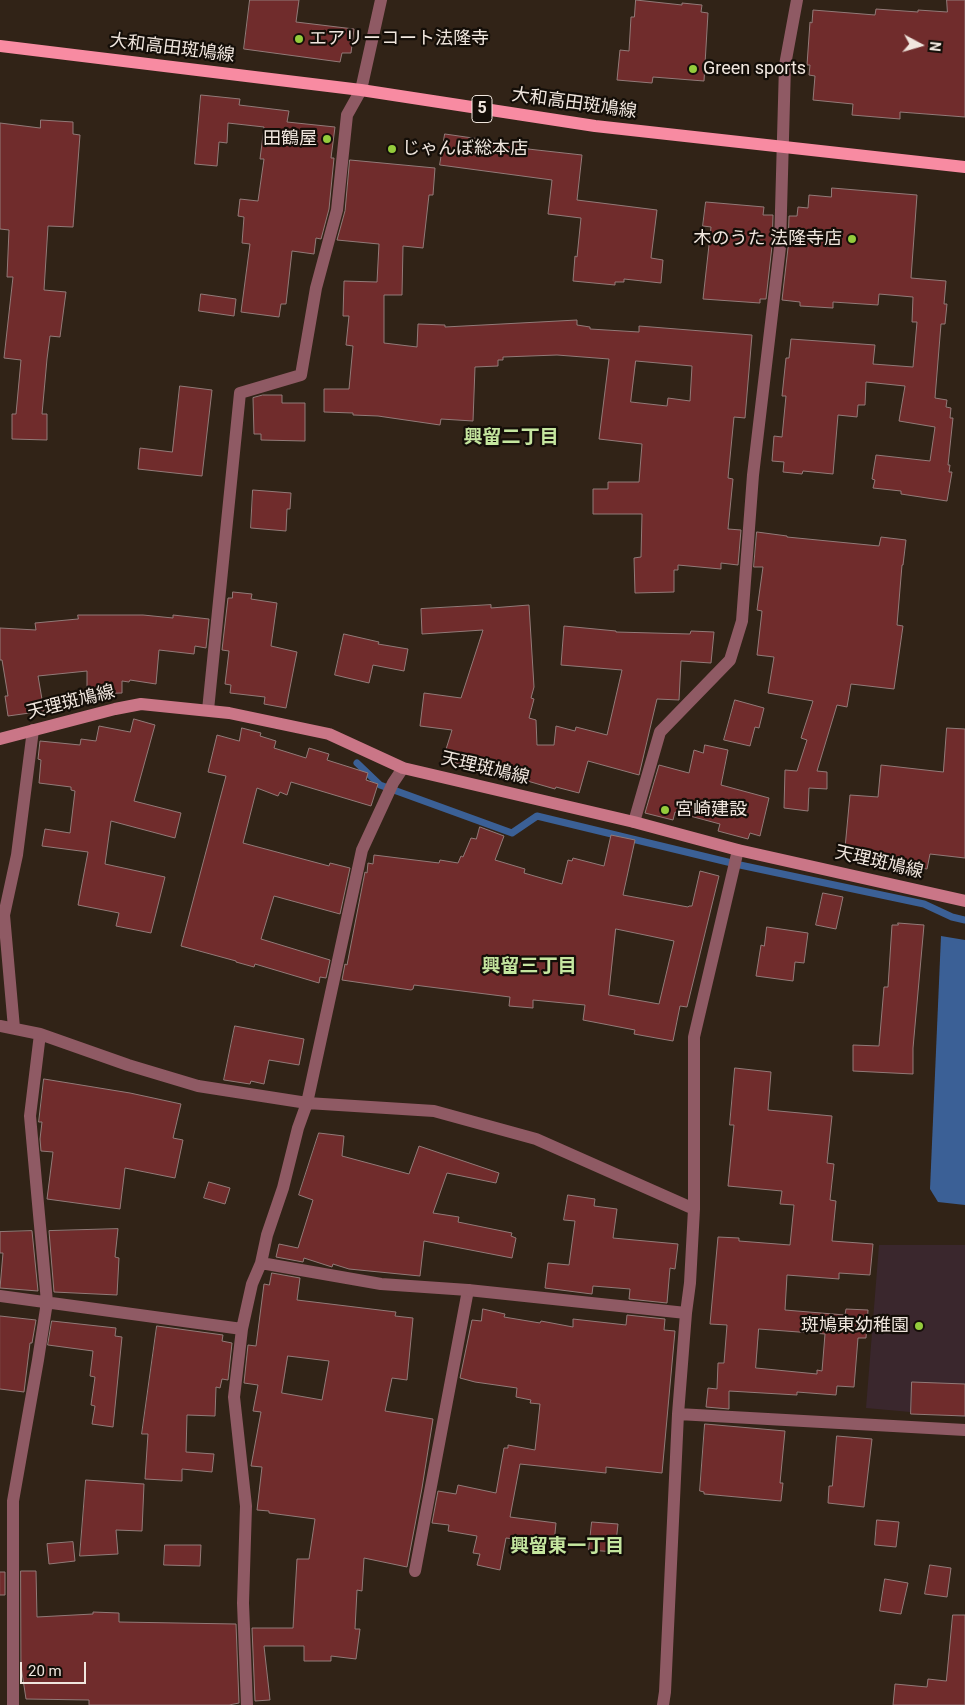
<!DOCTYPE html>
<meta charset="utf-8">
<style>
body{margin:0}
#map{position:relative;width:965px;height:1705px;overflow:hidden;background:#312317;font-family:Roboto,sans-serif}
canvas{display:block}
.north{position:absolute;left:895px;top:20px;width:50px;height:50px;-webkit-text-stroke:4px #140e08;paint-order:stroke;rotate:96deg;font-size:14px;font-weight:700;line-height:20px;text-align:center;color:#f0e6de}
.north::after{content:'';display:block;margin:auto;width:18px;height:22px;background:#f0e6de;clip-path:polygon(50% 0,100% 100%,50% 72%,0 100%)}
.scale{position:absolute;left:20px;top:1662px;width:66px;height:22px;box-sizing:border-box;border:2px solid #f0e6de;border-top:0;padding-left:6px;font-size:15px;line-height:18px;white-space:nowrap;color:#f0e6de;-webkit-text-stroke:4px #140e08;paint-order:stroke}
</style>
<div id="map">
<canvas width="965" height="1705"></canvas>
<div class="north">N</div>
<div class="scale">20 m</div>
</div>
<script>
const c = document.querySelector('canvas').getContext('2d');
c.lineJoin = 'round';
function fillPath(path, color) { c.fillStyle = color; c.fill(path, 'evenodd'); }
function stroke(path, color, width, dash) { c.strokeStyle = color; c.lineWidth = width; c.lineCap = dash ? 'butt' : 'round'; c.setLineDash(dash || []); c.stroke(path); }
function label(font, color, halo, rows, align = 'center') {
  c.font = font + ' Roboto,"Noto Sans JP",sans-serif'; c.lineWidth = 4.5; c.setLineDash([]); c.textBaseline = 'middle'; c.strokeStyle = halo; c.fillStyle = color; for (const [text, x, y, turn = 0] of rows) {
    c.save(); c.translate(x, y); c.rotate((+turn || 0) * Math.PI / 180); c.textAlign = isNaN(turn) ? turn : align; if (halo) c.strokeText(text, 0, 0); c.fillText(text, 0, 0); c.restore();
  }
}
const education = new Path2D(`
 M879 1245H965V1417L866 1408Z`);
const water = new Path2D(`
 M941 936 965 940V1205L938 1202 930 1189Z`);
const stream = new Path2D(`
 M357 763 380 785 512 833 537 816 740 865 924 904 952 917 965 920`);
const building = new Path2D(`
 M250 0H299L296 22 354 29 351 53H342L340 62 244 49Z
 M636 0 682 5V3L702 5 701 12 708 13 704 81 653 77 652 83 617 80 620 50 629 51 631 17H634Z
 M947 0H965V117L900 112V119L852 115 853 104 813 100 815 76 809 75 810 65H807L810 22 812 23 813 10 875 15 876 9 918 12V10L947 12Z
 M201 95 240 99 239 105 289 111 287 122 335 127 331 158H334L329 209 321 239 316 238 314 254 292 251 286 304H281L279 317 241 312 250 244 242 243 244 217 238 216 240 199 258 201 264 159H260L264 127 228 123 227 143 219 142 217 166 195 164Z
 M41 120 73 122V134L80 135 73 227 48 226 44 290 66 292 60 337 50 336 47 359 42 414H47V440L12 439V414H16L21 360 4 358 13 277H7L9 230 0 229V123L40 128Z
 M445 134 528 146V149L582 155 577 200 657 210 651 258 663 260 661 283 624 279V282H615V285L573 281 575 256 577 257 581 218 548 214 552 180 440 165Z
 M350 160 435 168 433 195H429L423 248 403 246 402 295H384V343L417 347 418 324 445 325V327L577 320V325L590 327V329L639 332V326L752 335 745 418 734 417 728 478 733 479 728 529 741 530 738 565 721 563V569L678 565V570H674V592L635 593 634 558 641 557 642 514H593V489H608V482H639L642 444 599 439 609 359 557 355 503 357V360H498V366L475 367 473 421 441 419 440 425 378 416 353 415V413L324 412V389H349L353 346 346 345 349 316H343L344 281 377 282 379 244 337 240 345 211ZM636 361 692 366 690 401 668 398 667 406 631 402Z
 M832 188 917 195 911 278 946 281 944 304H947L945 324H941L935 398 947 400 946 407 951 408 950 418H953L948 465H950L949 472H952L947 501 901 494V491L873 488 875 480 872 479 876 455 930 461 935 427 899 421 905 386 866 382 865 405H858L857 417 838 415 833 474 803 471 802 474 783 472 784 462 772 461 774 436 782 437 786 396H782L786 358H789L791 339 875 345 873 364 913 367 917 322H912L913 297 879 294 878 305 833 302V308L800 306V302L782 300 788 248 789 216H797L798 207 808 208 809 195 831 197Z
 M706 202 764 207 763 215H773L772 246 766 299H760V303L703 299 711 227 703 226Z
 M201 294 236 299 234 316 199 311Z
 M180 386 212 390 202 476 138 469 140 448 172 452Z
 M263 395H282V403H305V441L261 440V434H254L253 398Z
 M253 490 291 493 290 509H287L286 531 251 528Z
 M757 532 787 536V537L879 546 881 537 906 540 903 565H902L897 625 903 626 894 689 851 684 847 707 837 705 817 771 827 772V789L809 788 808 811 784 808 785 770 797 771 807 740 801 738 813 701 768 693 774 657 757 655 762 611 757 610 763 567H754Z
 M233 592 252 594 251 599 277 603 271 646 297 652 286 708 264 704 265 697 230 693 231 685 225 684 229 651 222 650 228 598H232Z
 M491 605V608L529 605 534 687 531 698 534 699 529 718 536 720 537 745H554L556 726 575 731 576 727 607 735 622 670 561 665 564 626 616 631V632L690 634 691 631 714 632 711 663 681 661 679 700 657 699 639 775 588 761 579 793 556 787 555 789 524 780 465 758 463 765 443 759 452 730 420 726 424 693 461 698 483 630 422 634 421 609Z
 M78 615H143L173 618V615L209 619 206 648 195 646 194 654 159 650 156 684 130 680 129 682 122 681V693L87 694V671L38 676 44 711 8 716 5 696H8L2 660H0V628L36 630 35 623 78 619Z
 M344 634 379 642 378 644 408 649 404 671 373 665 369 683 335 675Z
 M735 700 764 708 759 728 755 727 750 746 724 740Z
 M134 719 155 725 134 801 181 813 175 838 111 821 105 864 165 877 151 933 116 926 119 913 78 905 88 852 42 846 45 829 70 833 75 791 71 790V787L39 783 41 760 38 759 40 741 80 745 81 739 96 741 99 726 130 732Z
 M242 728 261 733 260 736 276 741 274 748 306 758 309 748 329 754 327 760 368 773 366 780 378 784 371 806 291 782 287 795 280 792 278 796 257 788 243 843 329 866 330 863 350 868 340 914 274 896 261 939 330 960 326 978 320 977 319 983 255 964 254 967 236 962V961L181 946 226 776 208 772 217 735 239 741Z
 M947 728 965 729V858L930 854 927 869 874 860 875 851 845 848 850 795 878 797 881 765 943 772Z
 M705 745 728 750 721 785 769 798 760 836 750 833 748 839 718 831 720 824 675 812 673 820 645 813 659 765 689 773 694 750 703 753Z
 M480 827 504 836 495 860 525 869 524 873 562 884 568 860 572 861 573 858 604 866 611 835 635 840 623 895 688 907 689 906H692L700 871 719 876 687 1007 680 1006 673 1041 634 1034 635 1030 583 1020 585 1005 533 1000V1008L509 1006 510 997 414 985 413 989 411 990 342 980 345 964 347 965 365 872 367 873 368 863 373 864 374 855 439 863 440 860 458 863 461 856 463 857 471 838 476 839ZM616 929 674 941 659 1004 609 995Z
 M823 893 843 897 836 929 816 925Z
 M898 923 924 925 913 1048V1074L853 1071V1045L879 1046 884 987H888L892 925H898Z
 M767 927 808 933 804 963 795 962 793 981 756 976 761 945 764 946Z
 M235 1026 304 1039 299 1065 269 1060 264 1084 251 1081 250 1084 224 1080Z
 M735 1068 771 1072 768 1110 832 1116 827 1163 834 1164 830 1200 836 1201 832 1241 873 1244 870 1275 839 1273V1279L787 1275 785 1310 845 1315 846 1309 868 1310 866 1338H858L854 1387 837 1386 836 1395 797 1392V1395L729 1391V1409L706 1407 708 1388 717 1389 718 1363H724L727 1325 710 1324 718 1237 739 1238V1241L790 1245 794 1205 780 1204 782 1191 728 1186 734 1125H730ZM759 1329 825 1334 822 1371 817 1370V1374L756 1368Z
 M44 1079 130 1093 181 1104 173 1138 183 1140 175 1178 125 1168 120 1209 47 1199 53 1152 41 1151 40 1139 42 1122H39Z
 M319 1133 344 1136 342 1156 409 1174 419 1146 499 1173 496 1183 447 1173 433 1213 459 1217 458 1222 512 1233 511 1236 516 1238 512 1258 424 1241 420 1276 349 1269 333 1264 332 1267 304 1258 303 1262 276 1257 279 1244 298 1248 313 1200 299 1195Z
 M209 1182 230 1188 225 1204 204 1198Z
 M568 1195 595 1199 594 1206 617 1209 613 1238 678 1244 675 1269 670 1268 667 1303 629 1299 630 1289 593 1286 592 1294 545 1288 548 1263 569 1265 575 1221 564 1220Z
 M118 1229 115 1257 119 1258 117 1295 54 1292 49 1231Z
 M32 1231 38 1291 0 1288 3 1253H0V1232Z
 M272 1273 300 1278 297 1300 396 1312 395 1316 413 1318 407 1380 392 1378 385 1411 433 1419 422 1488 407 1567 364 1558 362 1591 357 1590 355 1629H360L356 1659 331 1656V1661H304V1646H264L270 1700 255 1701 252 1628H293L297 1559H309L315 1519 269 1513V1511L257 1510 262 1467 251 1466 261 1412 253 1411 258 1385 244 1383 248 1345 256 1346 264 1284 269 1285ZM288 1356 329 1361 322 1400 282 1393Z
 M483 1309 505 1314 504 1317 540 1323 541 1321 573 1327V1319L626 1325 627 1315 665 1319 664 1330 675 1331 662 1473 606 1467V1473L520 1464 510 1517 556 1523 554 1544 506 1538 500 1570 477 1565 480 1554 473 1553 477 1536 448 1531 449 1525 432 1523 438 1491 456 1494 458 1485 496 1493 504 1448H508V1445L535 1450 540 1404 530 1403 531 1400 516 1397 517 1388 475 1382 460 1378 472 1320 481 1321Z
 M0 1316 36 1320 32 1343H30L24 1392 0 1389Z
 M52 1321 116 1328 115 1336 122 1337 113 1427 92 1424 95 1406 91 1405 95 1377 90 1376 93 1351 48 1345Z
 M157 1326 223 1335 222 1341 232 1343 228 1380 222 1379 220 1388 216 1387 215 1416 187 1415 186 1452 214 1454 212 1472 182 1469V1481L145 1479 148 1434H142Z
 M912 1382 965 1384V1416L911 1414Z
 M705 1424 785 1431 780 1483H783L781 1501 704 1494V1492L700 1491Z
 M837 1436 872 1439 864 1507 828 1503 829 1486H832Z
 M86 1480 144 1484 142 1531 116 1530 118 1554 80 1556Z
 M877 1520 899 1522 896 1547 875 1545Z
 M592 1522 618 1524 615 1552 589 1550Z
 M73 1542 75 1561 49 1564 47 1544Z
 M165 1545H201L200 1566 164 1565Z
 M930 1565 951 1568 947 1597 925 1594Z
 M21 1571H36L37 1617 93 1614V1612L119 1613V1622L236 1624 239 1703 229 1705H89V1700L26 1699 21 1666Z
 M0 1572H5V1595H0Z
 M885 1579 908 1583 901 1614 880 1611Z
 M953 1615H965V1705H893L895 1684 927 1687 928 1679 946 1681Z`);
const service = new Path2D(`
 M415 1571 468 1290`);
const minor = new Path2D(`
 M208 710 240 393 301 375 316 288 337 210 347 115 361 90 381 0
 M634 822 660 732 730 660 742 621 753 475 780 247 785 65 797 0
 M0 1026 40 1034 128 1065 198 1086 307 1103 434 1111 536 1139 694 1209
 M14 1028 4 915 17 855 33 730
 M261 1263 381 1284 468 1290 686 1313 690 1283 694 1209V1037L738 850
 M0 1296 242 1329
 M678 1414 965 1430
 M13 1705V1501L38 1360 47 1302 30 1116 40 1034
 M247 1705 243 1603 246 1506 234 1397 242 1329 252 1284 261 1263 267 1235 283 1188 298 1128 307 1103 362 850 393 783 403 768
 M663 1705 665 1692 678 1414 686 1313`);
const secondary = new Path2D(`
 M0 739 115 709 141 704 229 713 329 734 403 768 634 822 738 850 965 901`);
const primary = new Path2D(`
 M0 46 361 90 595 126 965 167`);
const markers = [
 [299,39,5,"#94cc3c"],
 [693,69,5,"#94cc3c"],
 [327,139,5,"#94cc3c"],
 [392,149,5,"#94cc3c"],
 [852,239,5,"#94cc3c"],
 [665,810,5,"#94cc3c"],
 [919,1326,5,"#94cc3c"]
];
const shields = [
 [482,109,20]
];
const shieldNames = [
 ["5",482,109]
];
const poiNames = [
 ["エアリーコート法隆寺",309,39],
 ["Green sports",703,69],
 ["田鶴屋",317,139,"right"],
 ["じゃんぼ総本店",402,149],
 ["木のうた 法隆寺店",842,239,"right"],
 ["宮崎建設",675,810],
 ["斑鳩東幼稚園",909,1326,"right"]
];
const streetNames = [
 ["大和高田斑鳩線",172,49,7],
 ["大和高田斑鳩線",574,104,8],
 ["天理斑鳩線",71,703,-14],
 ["天理斑鳩線",485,769,13],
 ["天理斑鳩線",879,863,13]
];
const neighbourhoodNames = [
 ["興留二丁目",511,438],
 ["興留三丁目",529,967],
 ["興留東一丁目",567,1547]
];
fillPath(education, '#3a272d');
fillPath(water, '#3b6096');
stroke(stream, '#3b6096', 7);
fillPath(building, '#702c2c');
stroke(building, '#927a78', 1);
stroke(service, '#8f5a64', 12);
stroke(minor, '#8f5a64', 12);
stroke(secondary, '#ca7687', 12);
stroke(primary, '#f88ba2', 12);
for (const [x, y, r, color] of markers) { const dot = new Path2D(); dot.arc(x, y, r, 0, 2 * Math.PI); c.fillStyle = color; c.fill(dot); stroke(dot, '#140e08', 2); }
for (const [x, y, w] of shields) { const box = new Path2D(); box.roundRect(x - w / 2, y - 13.5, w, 27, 4); c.fillStyle = '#140e08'; c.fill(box); stroke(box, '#f0e6de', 1); }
label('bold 16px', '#f0e6de', null, shieldNames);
label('18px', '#f0e6de', '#140e08', poiNames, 'left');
label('18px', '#f0e6de', '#140e08', streetNames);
label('bold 19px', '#c5e69f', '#140e08', neighbourhoodNames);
</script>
